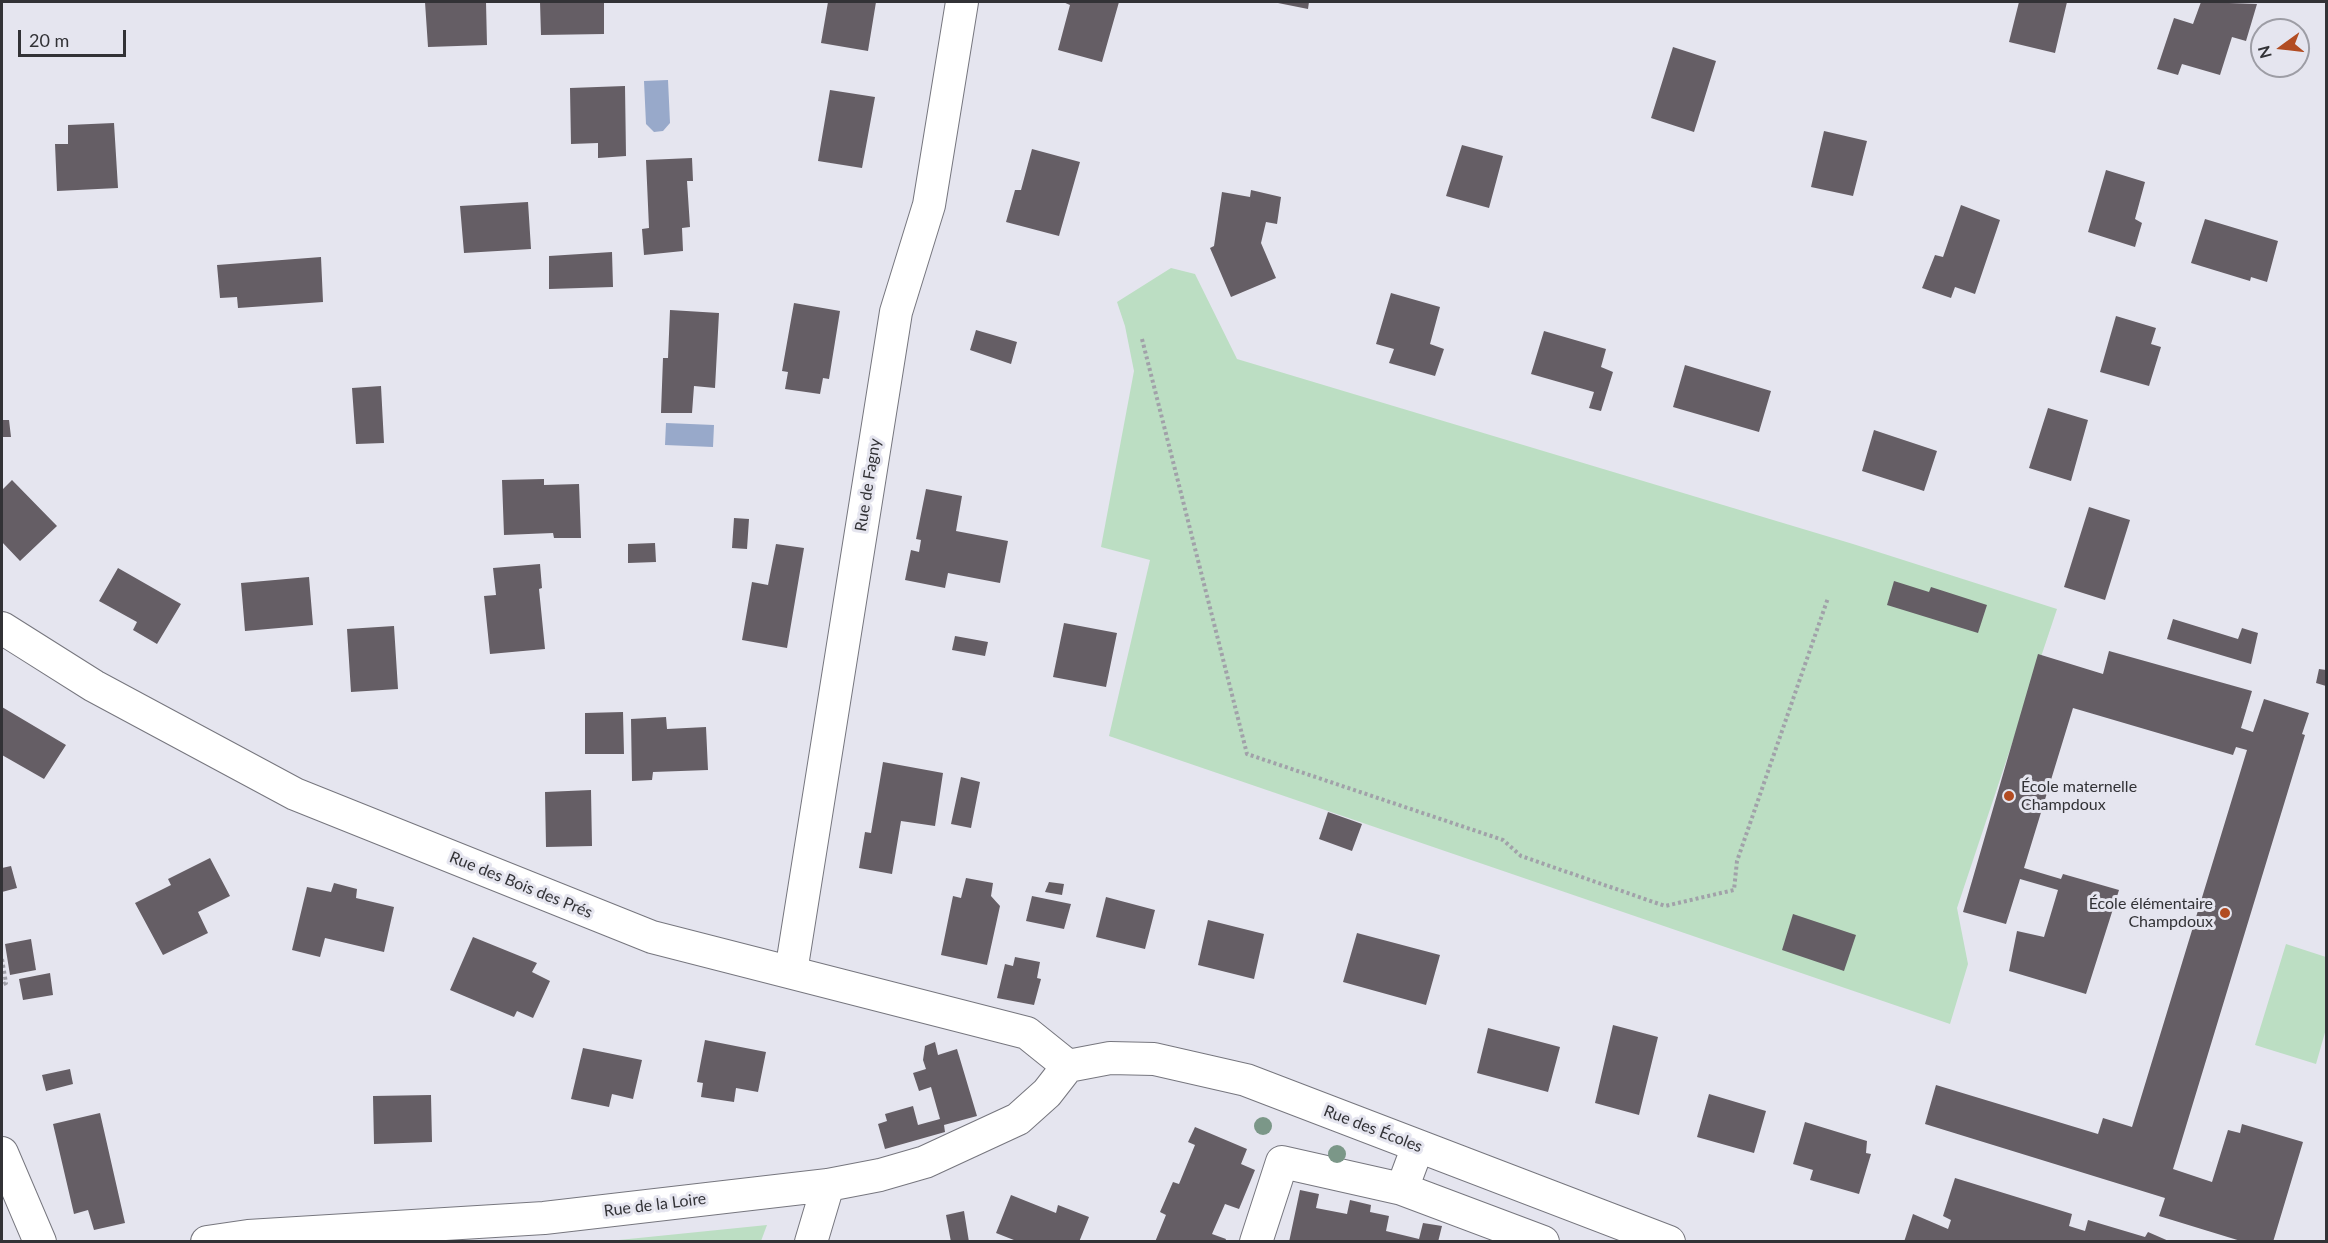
<!DOCTYPE html>
<meta charset="utf-8">
<style>
body{margin:0}
#map{position:relative;width:2328px;height:1243px;overflow:hidden;background:#e5e5ef;font-family:Lato,sans-serif}
canvas{display:block}
.frame{position:absolute;inset:0;border:3px solid #323236;pointer-events:none}
.north{position:absolute;left:2250px;top:18px;width:60px;height:60px;box-sizing:border-box;background:#e5e5ef;border:2px solid #9d9da5;border-radius:50%;rotate:255deg;font-size:16px;font-weight:700;line-height:24px;text-align:center;color:#323236}
.north::after{content:'';display:block;margin:auto;width:21px;height:27px;background:#b24c22;clip-path:polygon(50% 0,100% 100%,50% 72%,0 100%)}
.scale{position:absolute;left:18px;top:30px;width:108px;height:27px;box-sizing:border-box;border:3px solid #323236;border-top:0;padding-left:8px;font-size:18px;line-height:21px;white-space:nowrap;color:#323236;-webkit-text-stroke:4px #e5e5ef;paint-order:stroke}
</style>
<div id="map">
<canvas width="2328" height="1243"></canvas>
<div class="frame"></div>
<div class="north">N</div>
<div class="scale">20 m</div>
</div>
<script>
const c = document.querySelector('canvas').getContext('2d');
c.lineJoin = 'round';
function fillPath(path, color) { c.fillStyle = color; c.fill(path, 'evenodd'); }
function stroke(path, color, width, dash) { c.strokeStyle = color; c.lineWidth = width; c.lineCap = dash ? 'butt' : 'round'; c.setLineDash(dash || []); c.stroke(path); }
function label(font, color, halo, rows, align = 'center') {
  c.font = font + ' Lato,sans-serif'; c.lineWidth = 6; c.setLineDash([]); c.textBaseline = 'middle'; c.strokeStyle = halo; c.fillStyle = color; for (const [text, x, y, turn = 0] of rows) {
    c.save(); c.translate(x, y); c.rotate((+turn || 0) * Math.PI / 180); c.textAlign = isNaN(turn) ? turn : align; if (halo) c.strokeText(text, 0, 0); c.fillText(text, 0, 0); c.restore();
  }
}
const green = new Path2D(`
 M1171 268 1195 274 1237 359 1853 544 2057 609 1957 908 1968 964 1950 1024 1109 736 1150 560 1101 547 1134 371 1125 326 1117 302Z
 M2286 944 2326 957V1029L2316 1064 2255 1045Z
 M767 1225 761 1241H609Z`);
const water = new Path2D(`
 M668 80 670 123 663 131 654 132 646 124 644 81Z
 M666 423 714 425 713 447 665 445Z`);
const building = new Path2D(`
 M425 2H486L487 45 428 47Z
 M540 2H604V34L541 35Z
 M828 2H876L868 51 821 43Z
 M1063 2H1119L1102 62 1058 50 1070 5Z
 M1273 2H1309L1308 9Z
 M2019 2H2067L2055 53 2009 42Z
 M2201 2 2257 4 2246 41 2232 37 2220 75 2182 64 2178 75 2157 69 2174 18 2193 24Z
 M1673 47 1716 61 1694 132 1651 118Z
 M625 86 626 156 598 158V143L571 144 570 88Z
 M830 90 875 97 862 168 818 161Z
 M114 123 118 188 57 191 55 144H68V125Z
 M1824 131 1867 141 1853 196 1811 187Z
 M1462 145 1503 156 1489 208 1446 196Z
 M1032 149 1080 162 1059 236 1006 222 1015 190H1021Z
 M692 158 693 181H687L690 227 682 228 683 251 644 255 642 229 649 228 646 160Z
 M2106 170 2145 182 2135 219 2142 223 2135 247 2088 232Z
 M1251 190 1281 197 1277 224 1266 222 1261 243 1276 278 1231 297 1210 248 1214 246 1222 192 1250 197Z
 M528 202 531 249 464 253 460 206Z
 M1961 205 2000 220 1975 294 1955 287 1951 298 1922 288 1935 255 1943 257Z
 M2205 219 2278 241 2267 282 2251 277 2250 281 2191 263Z
 M612 252 613 287 549 289V256Z
 M321 257 323 302 238 308 237 297 220 298 217 265Z
 M1391 293 1440 307 1430 344 1444 349 1435 376 1389 363 1394 349 1376 344Z
 M794 303 840 311 829 379 823 378 820 394 785 389 788 372 782 371Z
 M670 310 719 313 715 388 694 386 692 413H661L663 358H668Z
 M2116 316 2156 328 2151 344 2161 347 2149 386 2100 372Z
 M976 330 1017 342 1011 364 970 350Z
 M1544 331 1606 349 1601 367 1613 372 1601 411 1589 408 1594 392 1531 374Z
 M1685 365 1771 391 1759 432 1673 407Z
 M381 386 384 443 356 444 352 388Z
 M2048 408 2088 420 2071 481 2029 468Z
 M2 420H9L11 437H2Z
 M1874 430 1937 451 1924 491 1862 471Z
 M544 479V485L579 484 581 538H554L553 533 504 535 502 480Z
 M12 480 57 526 20 561 2 542V490Z
 M926 489 962 496 956 531 1008 541 1000 583 948 573 945 588 905 580 911 550 919 552 921 540 916 539Z
 M2089 507 2130 520 2105 600 2064 587Z
 M734 518 749 519 747 549 732 548Z
 M655 543 656 562 628 563V544Z
 M776 544 804 548 787 648 742 640 752 582 768 585Z
 M540 564 542 588 539 589 545 649 490 654 484 596 496 595 493 568Z
 M118 568 181 604 157 644 133 630 137 622 99 601Z
 M309 577 313 625 245 631 241 583Z
 M1894 581 1929 592 1931 587 1987 605 1978 633 1887 605Z
 M2173 619 2238 639 2242 628 2258 633 2251 664 2167 639Z
 M1064 623 1117 633 1106 687 1053 677Z
 M394 626 398 689 351 692 347 629Z
 M955 636 988 642 985 656 952 650Z
 M2109 651 2252 691 2241 728 2253 732 2264 699 2309 713 2302 734 2305 735 2173 1169 2212 1182 2228 1130 2240 1133 2242 1124 2303 1142 2273 1242H2244L2159 1216 2165 1198 1925 1124 1936 1085 2098 1134 2103 1118 2132 1127 2247 750 2236 747 2233 755 2073 708 2024 868 2061 879 2063 874 2119 890 2086 994 2009 971 2017 931 2044 937 2058 890 2020 879 2006 924 1963 912 2038 654 2103 674Z
 M2319 669 2326 670V686L2316 683Z
 M2 707 66 745 44 779 2 755Z
 M623 712 624 754H585V713Z
 M666 717 667 729 706 727 708 770 653 772 652 780 632 781 631 719Z
 M883 762 943 773 935 826 901 821 892 874 859 868 865 832 871 833Z
 M961 777 980 782 971 828 951 824Z
 M591 790 592 846 546 847 545 792Z
 M1328 812 1362 824 1352 851 1319 839Z
 M210 858 230 896 198 912 208 933 163 955 135 903 171 885 168 879Z
 M11 866 17 888 2 892V868Z
 M966 878 993 883 991 896 1000 906 987 965 941 955 953 896 961 898Z
 M1049 882 1064 884 1062 895 1045 892Z
 M334 883 357 889 356 898 394 907 384 952 325 938 320 957 292 950 307 887 331 892Z
 M1032 896 1071 904 1064 929 1026 921Z
 M1106 897 1155 910 1145 949 1096 937Z
 M1793 914 1856 935 1844 971 1782 950Z
 M1208 920 1264 934 1254 979 1198 965Z
 M1357 933 1440 955 1426 1005 1343 982Z
 M473 937 537 963 532 972 550 981 533 1018 517 1011 514 1017 450 990Z
 M31 939 36 970 10 975 5 944Z
 M1015 957 1040 962 1037 978 1041 979 1034 1005 997 998 1005 964 1013 966Z
 M50 973 53 995 23 1000 19 979Z
 M1613 1025 1658 1037 1639 1115 1595 1103Z
 M1488 1028 1560 1047 1548 1092 1477 1073Z
 M705 1040 766 1052 758 1092 736 1088 734 1102 701 1097 703 1083 697 1082Z
 M935 1042 938 1055 957 1049 977 1116 944 1125 945 1132 885 1149 878 1124 887 1121 885 1114 913 1106 918 1125 940 1119 931 1087 919 1091 913 1073 926 1069 923 1060 925 1046Z
 M583 1048 642 1060 633 1099 612 1094 609 1107 571 1099Z
 M70 1069 73 1084 46 1091 42 1075Z
 M1709 1094 1766 1111 1754 1153 1697 1137Z
 M431 1095 432 1142 374 1144 373 1096Z
 M100 1113 125 1223 94 1230 88 1210 74 1214 53 1124Z
 M1805 1122 1867 1141 1866 1153 1871 1154 1859 1194 1810 1180 1813 1170 1793 1164Z
 M1195 1127 1247 1149 1241 1164 1255 1170 1239 1209 1225 1204 1212 1234 1226 1239 1225 1242H1155L1166 1215 1160 1212 1173 1182 1179 1184 1195 1145 1188 1142Z
 M1955 1178 2072 1214 2069 1226 2085 1231 2088 1220 2145 1237 2148 1232 2171 1242H1904L1913 1214 1948 1229 1951 1220 1943 1216Z
 M1300 1190 1319 1194 1316 1208 1347 1214 1350 1200 1371 1205 1370 1212 1389 1216 1386 1231 1419 1239 1423 1223 1442 1226 1438 1242H1289Z
 M1011 1195 1056 1213 1058 1205 1089 1217 1079 1242H1019L996 1233Z
 M964 1211 969 1242H951L946 1215Z`);
const path = new Path2D(`
 M1142 339 1247 754 1503 840 1521 856 1665 906 1734 890 1737 861 1828 598
 M2 959 6 983 2 985`);
const street = new Path2D(`
 M2 628 94 686 295 794 652 937 1027 1033 1068 1066
 M791 972 896 312 929 205 962 2
 M1068 1066 1110 1058 1154 1059 1246 1080 1669 1242
 M2 1153 40 1242
 M1402 1189 1543 1242
 M207 1242 248 1236 544 1218 828 1185 880 1175 925 1162 1018 1119 1047 1093 1068 1066
 M811 1242 828 1185
 M1256 1242 1282 1162 1402 1189 1418 1146`);
const trees = [
 [1263,1126],
 [1337,1154]
];
const markers = [
 [2009,796,6,"#b24c22"],
 [2225,913,6,"#b24c22"]
];
const streetNames = [
 ["Rue de Fagny",868,485,-81],
 ["Rue des Bois des Prés",521,885,22],
 ["Rue des Écoles",1373,1129,21],
 ["Rue de la Loire",655,1205,-7]
];
const poiNames = [
 ["École maternelle",2021,787],
 ["Champdoux",2021,805],
 ["École élémentaire",2213,904,"right"],
 ["Champdoux",2213,922,"right"]
];
fillPath(green, '#bcdec3');
fillPath(water, '#98a9ca');
fillPath(building, '#655e65');
stroke(street, '#76767e', 34);
stroke(path, '#a1a1a9', 4, [3, 3]);
stroke(street, '#fff', 32);
c.fillStyle = '#7b9788';
for (const [x, y] of trees) { c.beginPath(); c.arc(x, y, 9, 0, 2 * Math.PI); c.fill(); }
for (const [x, y, r, color] of markers) { const dot = new Path2D(); dot.arc(x, y, r, 0, 2 * Math.PI); c.fillStyle = color; c.fill(dot); stroke(dot, '#e5e5ef', 2); }
label('16px', '#323236', '#e5e5ef', streetNames);
label('16px', '#323236', '#e5e5ef', poiNames, 'left');
</script>
